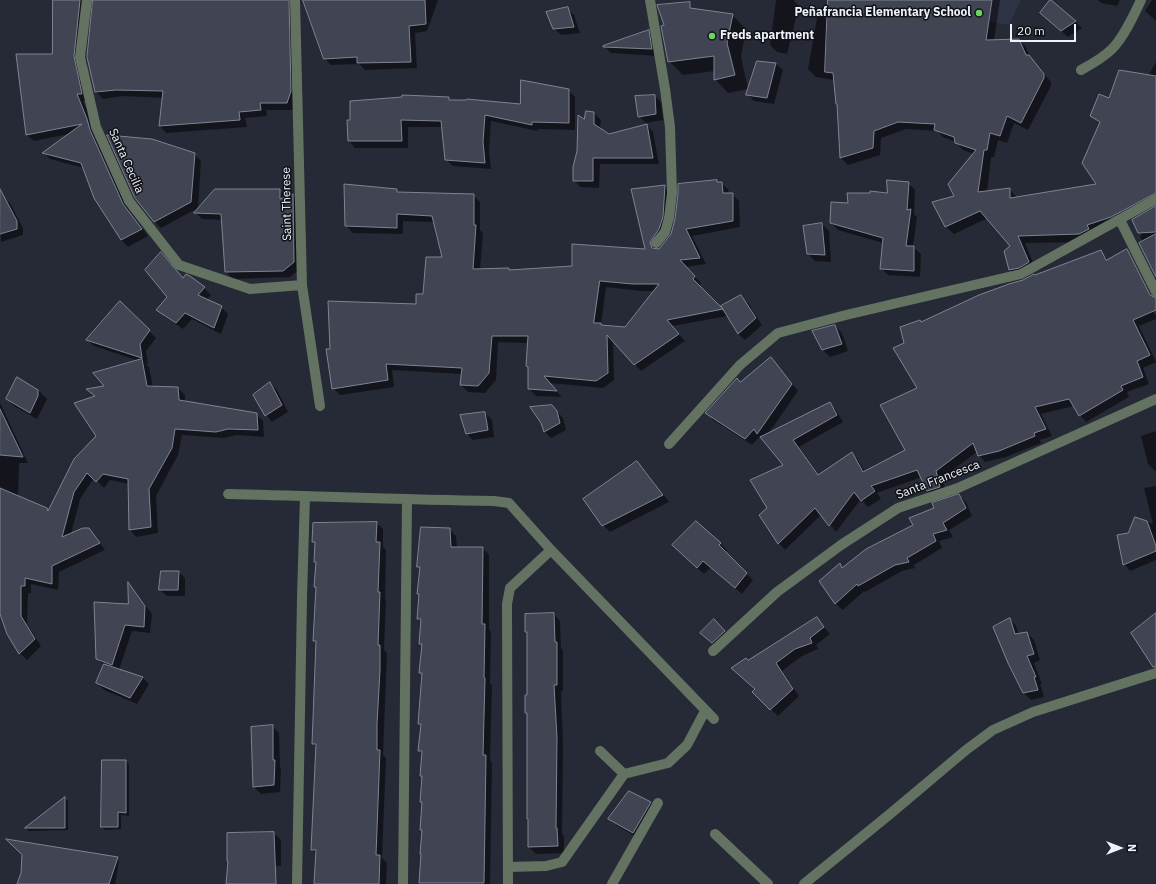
<!DOCTYPE html>
<meta charset="utf-8">
<style>
body{margin:0}
#map{position:relative;width:1156px;height:884px;overflow:hidden;background:#262936;font-family:"IBM Plex Sans",sans-serif}
canvas{display:block}
.north{position:absolute;left:1100px;top:828px;width:40px;height:40px;-webkit-text-stroke:3px #111218;paint-order:stroke;rotate:90deg;font-size:11px;font-weight:700;line-height:16px;text-align:center;color:#eff2fb}
.north::after{content:'';display:block;margin:auto;width:14px;height:18px;background:#eff2fb;clip-path:polygon(50% 0,100% 100%,50% 72%,0 100%)}
.scale{position:absolute;left:1010px;top:24px;width:66px;height:18px;box-sizing:border-box;border:2px solid #eff2fb;border-top:0;padding-left:5px;font-size:12px;line-height:14px;white-space:nowrap;color:#eff2fb;-webkit-text-stroke:3px #111218;paint-order:stroke}
</style>
<div id="map">
<canvas width="1156" height="884"></canvas>
<div class="north">N</div>
<div class="scale">20 m</div>
</div>
<script>
const c = document.querySelector('canvas').getContext('2d');
c.lineJoin = 'round';
function fillPath(path, color) { c.fillStyle = color; c.fill(path, 'evenodd'); }
function stroke(path, color, width, dash) { c.strokeStyle = color; c.lineWidth = width; c.lineCap = dash ? 'butt' : 'round'; c.setLineDash(dash || []); c.stroke(path); }
function label(font, color, halo, rows, align = 'center') {
  c.font = font + ' "IBM Plex Sans",sans-serif'; c.lineWidth = 3; c.setLineDash([]); c.textBaseline = 'middle'; c.strokeStyle = halo; c.fillStyle = color; for (const [text, x, y, turn = 0] of rows) {
    c.save(); c.translate(x, y); c.rotate((+turn || 0) * Math.PI / 180); c.textAlign = isNaN(turn) ? turn : align; if (halo) c.strokeText(text, 0, 0); c.fillText(text, 0, 0); c.restore();
  }
}
const built = new Path2D(`
 M877 0H1021L1009 25Z`);
const shadow = new Path2D(`
 M54 0H302L298 1 294 110H266L267 116 245 118 247 127 166 133 160 126 163 98 123 96 103 99 96 92 94 0 89 2 80 64 88 100 83 101 94 126 97 137 130 212 148 236 128 247 121 240 95 197 84 168 50 159 44 153 70 134 34 141 27 135 53 55Z
 M304 0H438L427 31 415 33 417 68 365 70 359 64 331 65 324 58Z
 M776 0H795L794 1 799 6 787 54 777 52 770 45Z
 M834 0H1000L994 40H1019L1026 47 1030 57 1051 82V86L1028 130 1014 123 1007 143 998 140 994 157H991L987 192 1009 189 1017 197V198L1097 184 1100 124 1091 116 1109 100 1148 76 1156 62V203L1087 242 1025 243 1036 270 1017 277 1010 270 1011 246 988 218 954 234 946 227 934 203 956 197 974 154 963 150 956 142 943 137 937 131 906 129 881 138 880 155 848 165 841 158 838 105 834 80 816 77 808 69 818 13 829 18Z
 M1098 0H1120L1117 6 1101 3Z
 M1152 0H1156V21L1145 11Z
 M658 4 732 15 746 29 741 57 748 89 728 93 715 79V71L683 75 669 61 665 25Z
 M567 8 574 15 580 33 561 35 554 28Z
 M1075 21 1082 28 1068 37 1051 22Z
 M648 32 655 38 658 56 611 53 605 47Z
 M776 64 783 70 774 104 754 101 747 94Z
 M568 90 575 97V130L538 129V131L491 121 489 150 491 169 453 166 446 159 442 127H408V148H355L349 141 449 98 452 101 521 105Z
 M655 96 661 102 663 120 646 123 639 116Z
 M594 113 601 120 600 130 609 135 647 125 653 132 659 164H600L599 188 580 187 574 180 585 120Z
 M194 154 201 161 198 208 161 228 155 222Z
 M717 181 721 183 728 189 729 194H732L739 201 740 227 692 236 706 264 685 267 701 283 699 286 726 314 741 296 748 303 762 325 745 340 738 334 728 316 672 326 685 341 641 371 613 340 614 380 603 388 549 383 562 397 536 396 529 389V343L498 342 496 380 485 393 468 392 461 385 462 374 392 370 394 387 340 395 333 388 331 350 417 305 424 295 443 258 434 222 403 221V234L353 233 346 226 397 190 400 193 473 195 480 202V230L483 233 480 270 509 269 511 271 573 267 646 250 665 186 672 193 666 236 655 251 662 248 672 234 676 219 679 185ZM606 287 641 291H655L625 329 603 327 601 325Z
 M908 183 915 190 914 214 917 217 913 247 921 254 920 277 888 275 881 268 883 243 838 230 831 223 849 204 888 194Z
 M279 190 286 198 293 196 300 202V269L290 277 233 279 226 272 223 220 202 219 196 213Z
 M3 196 10 203 23 228V235L1 242 0 198Z
 M1156 207V272L1140 236 1142 235 1139 232Z
 M822 224 829 231 831 262 815 261 808 254Z
 M1100 251 1108 260 1123 263 1156 316V319L1139 326 1156 362 1143 368 1149 384 1127 392 1129 397 1086 422 1080 415 1074 406 1041 414 1052 436 1040 440 1041 443 1006 457 985 462 979 455 977 452 942 478 946 494 935 498 928 491 922 477 877 493 881 499 868 507 861 499 836 532 822 514 785 550 779 543 768 508 784 465 761 435 752 445 713 420 707 413 740 383 777 366 798 391 768 434 830 403 836 410 843 422 799 447 819 476 852 453 858 460 865 472 907 450 919 388 905 343 920 321 922 322Z
 M183 279 204 288 211 295 207 300 221 307 228 314 221 334 192 319 183 329 164 316 158 309Z
 M120 302 156 338 146 351 148 364 145 363 149 367 153 387 178 388 185 395V402L256 414 263 421 264 437 236 435 224 438 182 435 178 455 156 496 158 533 136 537 130 530 129 484 110 480 104 488 94 478 80 499 71 534 88 529 95 536 105 550 59 572 58 590 31 584V593H28L27 624 41 646 27 660 20 653 8 633 0 611V403L28 463H19L18 497 46 509 49 512 97 436 96 397 105 387 139 361 94 346 87 340Z
 M835 326 842 333 848 351 830 357 823 350 813 331Z
 M18 378 40 392 47 399 37 419 14 406 7 399Z
 M270 383 277 390 288 412 272 422 266 415Z
 M552 406 563 418 566 430 551 438 544 431Z
 M485 413 492 420 494 437 473 440 466 433Z
 M1156 431V471H1155L1148 464 1141 436Z
 M637 462 644 469 669 502 610 532 603 525Z
 M1156 486V560L1130 571 1124 564 1129 533 1136 518 1153 524 1144 488Z
 M959 496 966 502 972 516 949 530 953 537 939 541 942 548 914 565 915 568 902 571 865 592 864 591 843 610 836 604 820 581 840 565 843 569 915 526 936 508Z
 M697 522 727 550 725 553 753 580 742 594 711 567 704 574 680 552Z
 M377 523 383 529V547L386 550 385 598 386 600 384 650 387 653 383 755 386 758 382 858 387 863 386 884H318L317 855 312 850 317 748 313 744 317 644 314 641 317 589 315 586 316 564 315 562 316 545 313 541Z
 M449 529 456 536 457 548H483L489 555V629L491 632 490 684 492 685 490 760 492 763 490 884H421L420 883 423 831 421 829 423 803V754L419 751 422 726 419 724 423 675 420 672 423 646 420 644 422 622 419 619 420 569 418 567Z
 M179 572 185 578V596H167L160 590Z
 M129 584 134 590 152 614 150 633 132 631 119 670 142 677 149 684 137 704 104 690 97 683 105 666 97 659 129 605Z
 M554 614 560 621 561 648 563 650V691H561L563 745 562 834 564 836V853L536 854 529 847 528 715 526 713V696H528V634L526 632Z
 M816 618 830 634 816 645 818 649 802 656 782 671 799 696 778 716 753 692 756 690 748 661Z
 M1010 619 1016 626 1019 635 1027 633 1034 640 1040 660 1034 663 1042 684H1040L1044 697 1031 700 1024 693Z
 M714 621 731 638 719 649 709 640Z
 M272 726 279 733 280 767 281 768 280 792 261 794 254 787Z
 M126 761 129 764V816L121 815V829L105 830 102 827Z
 M65 799 68 801V830L29 831 26 829Z
 M651 803 657 809 640 839 616 825 610 819Z
 M274 833 281 840V866H276V884H227Z
 M116 857 119 861 115 884H18Z`);
const building = new Path2D(`
 M53 0H80L74 56 82 94H77L87 119 90 130 123 204 142 229 121 240 94 198 81 163 42 153 82 124 26 135 16 54H52Z
 M93 0H289L291 91 287 103H260L261 110 239 112 240 120 159 126 163 91 116 90 95 92 87 57Z
 M303 0H425L426 24 409 26 411 62 357 63V57L324 59Z
 M828 0H992L986 40 1019 39 1026 55H1029L1044 74V78L1021 123 1007 116 1000 136 990 133 987 150H984L978 192 1010 188V198L1096 184 1082 163 1100 122 1090 116 1099 94 1109 98 1119 70 1156 76V193L1111 217 1087 225 1089 229 1079 234 1018 236 1029 262 1019 268 1009 270 1004 251 1010 246 980 211 945 227 932 202 954 196 948 184 976 150 955 143 954 137 934 130 935 124 898 122 874 131 873 148 840 158 837 104H836L833 73 825 72Z
 M1050 0H1051L1076 21 1061 31 1040 13Z
 M690 2V8L733 14 727 43 735 75 714 80V56L668 62 661 26 664 25 657 5Z
 M568 7 574 27 553 29 546 12Z
 M649 30 652 49 603 47V46Z
 M757 61 776 63 767 98 746 95Z
 M521 80 569 89V123L532 122V125L485 115 483 142 485 163 445 160 441 121 401 120 402 141H348L347 120H350V101L402 97V95L449 97V100H467V99L520 104Z
 M655 95 656 114 638 117 635 96Z
 M586 111 594 112V124L609 134 647 124 653 158H593V181H573V167L577 151 578 115 584 119Z
 M107 135 152 139 195 153 191 202 154 222 135 198Z
 M717 180V182H722L723 193H733V221L686 229 700 258 680 260 695 276 693 279 723 309 667 320 679 334 634 365 607 335 608 373 596 381 544 376 557 391 528 389V367L526 366 528 336H492L489 373 478 386 460 385 462 368 386 364 388 380 332 389 326 349H330L328 301 416 304V294H423L426 257H442L432 216 397 214V228L345 226 344 184 397 189V192L474 194V225H476L473 269 509 268V270L572 266V244L645 249 631 189 665 185 663 217 659 229 650 242 652 248 659 249 671 234 675 219 678 194V184ZM600 281 633 284H659L625 327 601 325V323H594Z
 M887 180 909 182 907 210 911 209 906 246H914V271L880 269 883 238 830 223 831 202 848 203 847 193H870V191L887 193Z
 M0 189 17 221V229L0 234Z
 M215 189H280V199L293 194 294 262 283 271 225 272 221 214 194 213Z
 M1156 206V232L1138 233 1132 220Z
 M822 223 825 255 807 254 803 226Z
 M1156 234V277L1139 243Z
 M1127 249 1150 295 1156 298V310L1133 320 1150 355 1137 361 1143 377 1121 386 1123 390 1079 416 1069 399 1035 407 1046 429 1034 433 1035 436 999 451 978 456 973 443 936 471 940 487 927 491 917 470 871 486 875 491 861 501 854 492 829 526 815 508 778 544 759 515 767 508 750 480 783 465 760 437 830 402 837 415 793 440 818 475 852 452 863 472 905 450 880 405 917 388 893 348 904 343 900 327 920 320 921 322 979 295 1009 284 1023 280 1034 274 1035 275 1101 250 1106 260Z
 M161 252 183 278 186 274 190 276 205 287 198 295 222 306 214 328 185 313 176 323 156 310 167 297 145 270Z
 M741 295 756 318 738 334 721 306Z
 M120 301 150 330 140 344 142 358 86 340Z
 M835 325 842 344 822 350 812 331Z
 M771 357 792 384 757 434 754 429 745 439 705 413 737 378 740 382Z
 M142 359 147 386 178 387 179 400 257 413 258 430 228 429 216 432 175 429 172 448 149 489 151 527 129 530 128 479 103 474 96 482 87 473 74 492 62 537 83 528H89L100 543 52 566V584L25 578V586H21V616L35 639 19 654 7 634 0 614V488L47 508 48 511 74 459 96 436 74 403 95 396 86 389 104 386 93 373Z
 M17 377 38 390V396L30 413 6 399Z
 M270 382 282 405 265 416 253 395Z
 M552 405 557 411 560 423 544 432 541 423 530 407Z
 M0 409 23 457 0 455Z
 M485 412 488 430 466 434 460 415Z
 M637 461 663 495 602 526 583 499Z
 M959 494 966 508 943 523 947 530 933 534 936 541 907 558 909 562 895 565 858 586 857 584 835 604 819 581 840 563 842 568 866 549 913 525 909 518 934 508 932 503Z
 M1135 517 1147 521 1156 546V551L1123 565 1117 535 1128 533Z
 M696 521 721 543 719 545 747 573 735 588 703 561 697 568 672 545Z
 M377 522 376 542H380L378 592H380L378 645H380V670L377 724V750H380L376 855H380L379 884H314L316 850H311L316 744H312L316 641H313L316 587H314L316 562H314L315 542H312L313 523Z
 M421 527 450 528 451 547H483L482 624H485L484 678H485L483 755H486L484 883H419L421 854H420L422 830H420L422 802H420L422 776H420L422 751H418L421 724H418L422 673H419L422 644H419L421 619H417L419 594H417L420 567H417Z
 M161 571H179L178 590H159Z
 M128 582 145 606 144 627 125 625 112 665 96 659 94 602 128 604Z
 M554 613 555 642H557V685H554L557 738 556 828H557L558 846 528 847V819H527V713H525V695H527V632H525V614Z
 M1156 613V667H1153L1131 633Z
 M817 617 824 627 810 638 812 643 795 649 776 663 793 689 770 710 752 692 755 689 731 668 746 658 748 660Z
 M1010 618 1015 634 1027 632 1034 654 1027 656 1036 677H1034L1038 690 1023 693 1008 663 993 627Z
 M714 619 725 631 712 643 700 633Z
 M104 664 143 677 130 698 96 683Z
 M273 725V760H275L274 785 253 787 251 727Z
 M102 760H126V813L118 812V827H101Z
 M629 791 651 802 633 833 608 819Z
 M65 797V828H25Z
 M274 832 276 884H226L228 861H227V833Z
 M6 839 118 857 109 884H17L21 873 22 855Z`);
const street = new Path2D(`
 M87 0 80 57 96 127 129 201 179 265 250 289 302 285
 M295 0 302 285 320 406
 M650 0 665 89 670 127 672 193 669 218 665 232 656 243
 M1081 70C1092 64 1103 58 1112 49 1124 37 1134 15 1141 0
 M1120 220 1156 292
 M669 444 740 365 778 333 846 315 1021 274 1156 199
 M228 494C317 496 406 500 494 501L509 503 551 550 714 719
 M713 651 777 592 841 545 898 508 958 488 1156 399
 M600 751 624 774
 M715 834 768 884
 M508 867 546 866 562 862 624 774 668 763 687 745 705 711
 M297 884 302 597 305 496
 M403 884 407 500
 M508 884 507 604 510 588 551 550
 M612 884 658 803
 M804 884 890 814 966 750 993 730 1033 712 1156 673`);
const markers = [
 [979,13,4,"#6cd362"],
 [712,36,4,"#6cd362"]
];
const poiNames = [
 ["Peñafrancia Elementary School",971,13],
 ["Freds apartment",720,36,"left"]
];
const streetNames = [
 ["Santa Cecilia",126,161,66],
 ["Saint Therese",287,204,-91],
 ["Santa Francesca",938,480,-21]
];
fillPath(built, '#2f3346');
fillPath(shadow, '#0007');
fillPath(building, '#414453');
stroke(building, '#7f8393', 1);
stroke(street, '#647262', 10);
for (const [x, y, r, color] of markers) { const dot = new Path2D(); dot.arc(x, y, r, 0, 2 * Math.PI); c.fillStyle = color; c.fill(dot); stroke(dot, '#111218', 1.5); }
label('bold 12px', '#eff2fb', '#111218', poiNames, 'right');
label('12px', '#eff2fb', '#111218', streetNames);
</script>
